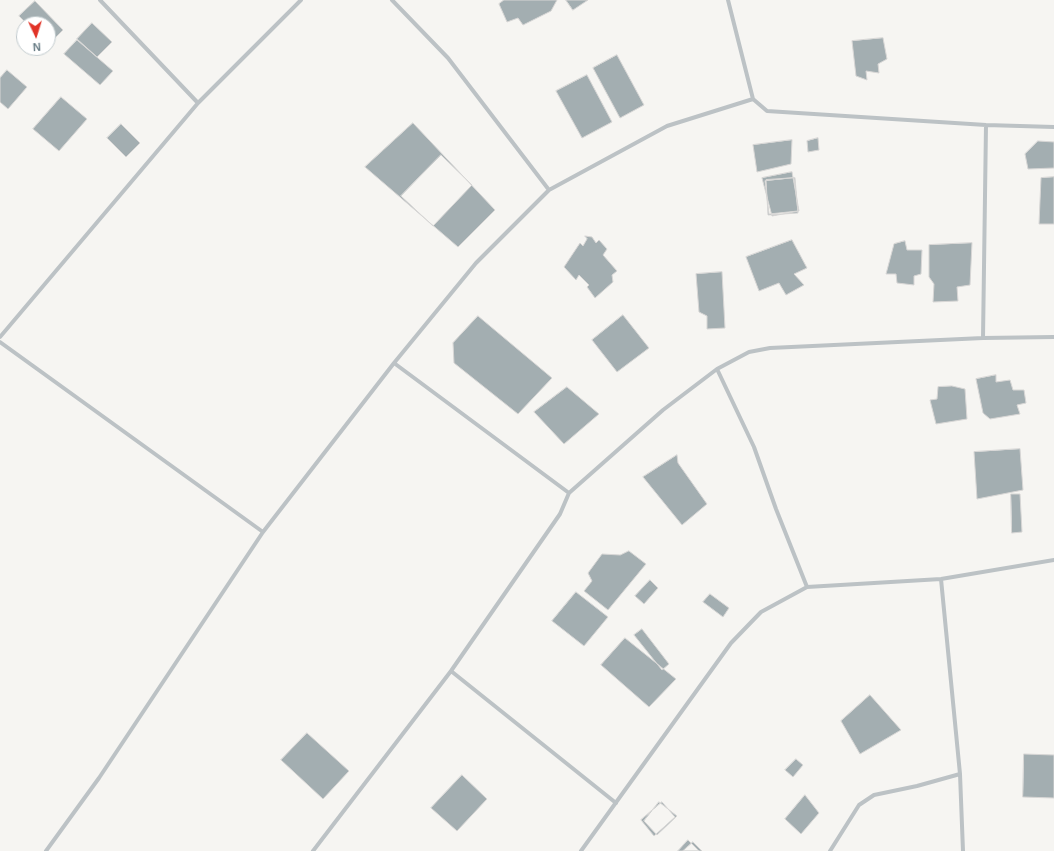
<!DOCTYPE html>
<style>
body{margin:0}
#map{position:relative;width:1054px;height:851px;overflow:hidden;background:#f6f5f2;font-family:Arial,sans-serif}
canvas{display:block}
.north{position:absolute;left:16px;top:16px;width:40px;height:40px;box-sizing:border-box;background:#fff;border:1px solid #c1cacd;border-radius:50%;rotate:176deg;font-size:11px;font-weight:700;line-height:16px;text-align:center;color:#657a83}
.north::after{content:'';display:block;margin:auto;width:14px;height:18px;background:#e13327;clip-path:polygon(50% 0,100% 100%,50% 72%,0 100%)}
</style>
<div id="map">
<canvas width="1054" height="851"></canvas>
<div class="north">N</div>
</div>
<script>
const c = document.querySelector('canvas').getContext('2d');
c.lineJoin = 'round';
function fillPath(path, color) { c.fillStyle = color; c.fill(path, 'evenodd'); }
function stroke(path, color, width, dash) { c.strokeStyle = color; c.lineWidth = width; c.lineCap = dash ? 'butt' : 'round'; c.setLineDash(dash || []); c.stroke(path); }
const building = new Path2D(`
 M504 0H557L551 11 523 25 518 18 507 22 499 4Z
 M566 0H588L573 10Z
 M35 1 63 30 48 45V24H27L19 16Z
 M92 23 112 42 97 57 77 39Z
 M883 38 887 59 878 64 879 73 866 71 867 80 856 76 852 41Z
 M77 40 113 71 100 85 64 54Z
 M617 55 644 105 620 118 593 68Z
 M7 70 27 87 8 109 0 102V78Z
 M587 75 612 122 582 138 556 91Z
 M61 97 87 119 59 151 33 129Z
 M413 123 495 210 458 247 365 167Z
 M121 124 140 143 126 157 107 138Z
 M818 138 819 150 808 152 807 141Z
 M792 140 791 164 757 172 753 145Z
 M1038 141 1054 142V168L1028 169 1025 154Z
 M441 155 472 185 433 226 401 196Z
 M792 172 799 211 772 216 762 178Z
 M1054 177V224H1039L1041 178Z
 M794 178 798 211 769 214 765 181Z
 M795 178 798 213 768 215 766 180Z
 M585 236 592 237 596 243 599 240 607 249 603 255 617 271 612 275 613 282 595 298 587 287 589 285 579 275 576 280 564 267 580 243 583 246 587 239Z
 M792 240 807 268 794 274 804 285 786 295 779 283 759 291 746 257Z
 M905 241 907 250H922L921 274 914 276V285L897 283 896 274H886L894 244Z
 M972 243 970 285 957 287 958 301 933 302 934 284 929 277V245Z
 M722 272 725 328 707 329V316L699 312 696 274Z
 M623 315 649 348 617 372 592 340Z
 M478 316 552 378 518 414 454 363 453 343Z
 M996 375V382L1010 380 1013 390H1024L1026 403 1017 405 1020 414 990 419 983 413 976 379Z
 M952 386 965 389 967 419 936 424 930 400 937 399 938 387Z
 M567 387 599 414 564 444 534 412Z
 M1020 449 1023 490 977 499 974 452Z
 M677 455 678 463 707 504 682 525 643 477Z
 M1011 494H1020L1022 532 1012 533Z
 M629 551 646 564 608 610 584 591 592 581 588 573 602 554 620 555Z
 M650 580 658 588 644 604 635 596Z
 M576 592 608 617 584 646 552 621Z
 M710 594 729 608 723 617 703 602Z
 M642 629 669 664 662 670 634 635Z
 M625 638 676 679 649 707 601 665Z
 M870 695 901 730 860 754 841 721Z
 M307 733 349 771 323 799 281 760Z
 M1024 754 1054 755V798L1023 797Z
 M796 759 803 765 793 777 785 770Z
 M462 775 487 799 457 831 431 808Z
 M805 795 819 813 801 834 785 819Z
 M659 802 677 816 657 835 644 821Z
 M662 802 675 817 654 836 641 820Z
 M688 840 699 851H678Z
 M693 842 702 851H683Z`);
const minor = new Path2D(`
 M100 0 198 103
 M392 0 448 58 549 190
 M728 0 753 99
 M0 337 198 103 301 0
 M983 338 986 125
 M0 342 263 532
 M394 363 569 493
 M717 369 754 447 776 509 807 587
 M941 579 960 774 963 851
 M451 671 616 803
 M46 851 99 778 263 532 394 363 476 263 549 190 667 126 753 99 767 111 986 125 1054 127
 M313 851 451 671 560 514 569 493 663 410 717 369 749 352 770 348 983 338 1054 337
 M581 851 731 643 761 612 807 587 941 579 1054 560
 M830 851 859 805 874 795 917 786 960 774`);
fillPath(building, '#a3aeb1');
stroke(building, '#d7d6d5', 1);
stroke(minor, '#bcc2c5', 4);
</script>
